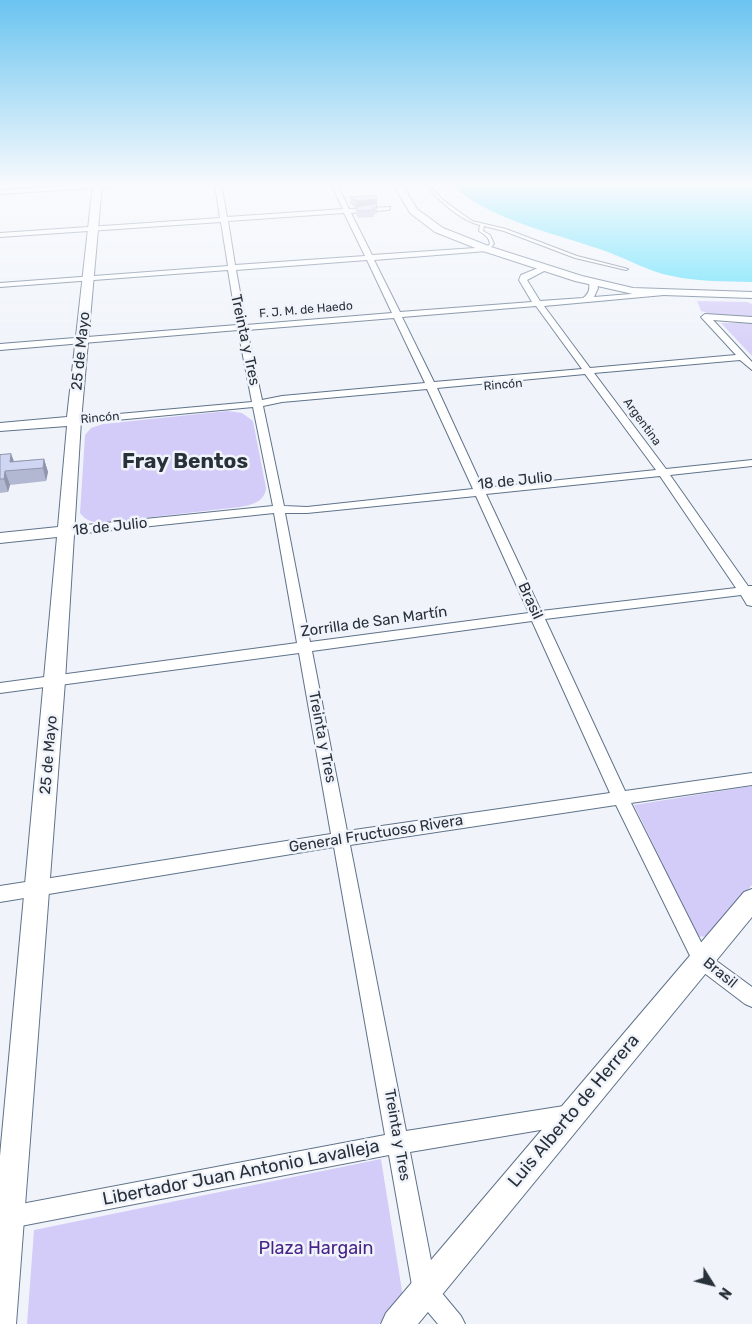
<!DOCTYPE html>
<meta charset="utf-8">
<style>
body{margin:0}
#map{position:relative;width:752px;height:1324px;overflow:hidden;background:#f0f4fa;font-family:Rubik,sans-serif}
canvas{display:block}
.north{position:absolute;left:687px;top:1259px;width:50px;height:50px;-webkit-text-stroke:4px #f0f4fa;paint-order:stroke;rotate:126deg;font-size:14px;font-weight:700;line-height:20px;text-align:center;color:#28303a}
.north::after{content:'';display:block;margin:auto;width:18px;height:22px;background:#28303a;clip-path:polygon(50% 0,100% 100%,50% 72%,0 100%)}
</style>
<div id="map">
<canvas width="752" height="1324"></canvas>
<div class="north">N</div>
</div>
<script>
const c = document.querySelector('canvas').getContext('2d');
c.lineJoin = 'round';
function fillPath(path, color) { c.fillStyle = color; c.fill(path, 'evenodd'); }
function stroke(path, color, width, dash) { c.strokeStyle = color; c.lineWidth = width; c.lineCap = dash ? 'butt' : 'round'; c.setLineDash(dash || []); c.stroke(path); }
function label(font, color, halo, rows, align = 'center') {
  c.font = font + ' Rubik,sans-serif'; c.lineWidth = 5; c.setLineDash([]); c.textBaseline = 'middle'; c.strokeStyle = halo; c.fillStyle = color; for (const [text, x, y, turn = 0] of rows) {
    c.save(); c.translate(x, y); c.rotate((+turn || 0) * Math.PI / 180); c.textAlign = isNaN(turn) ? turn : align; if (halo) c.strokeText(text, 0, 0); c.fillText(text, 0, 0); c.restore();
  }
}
const green = new Path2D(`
 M697 301 747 302 752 304V317L717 316 701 311Z
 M721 323H752V356Z
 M228 411 242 413 253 421 266 488C265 502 251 505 240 507L108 522C97 523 87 523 80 513L85 435 91 428 103 424Z
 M752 786V885L708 936 698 937 634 805Z
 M381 1159 403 1297 379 1324H27L34 1230Z`);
const water = new Path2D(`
 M450 184H752V282C726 281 698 282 672 276 650 272 629 260 608 252 556 233 493 222 450 184Z`);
const lane = new Path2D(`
 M424 184H428L443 200 472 221 506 229 577 256 628 269 626 270 575 258 504 231 484 226 483 231 490 235 494 244 488 250H486V248L490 244C489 237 485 235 479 231L480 225C459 220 439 200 424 184Z`);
const street = new Path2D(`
 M93 184H128L125 186 0 194V190Z
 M215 184H221L227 217 343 209 331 184H337L349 209 390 207V209L388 210 351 213 372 255 490 247V251H487L374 260 400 312 532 302 519 280 521 275 543 266H546V270L527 280 540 301 583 298C589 294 590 289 589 283L593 281 597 283 598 288 594 297 667 291 668 293 664 295 544 306 590 368 736 355 701 317 705 314 752 317V323L713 320 752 362V370L740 360 594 373 666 469 752 460V466L670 475 748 586H752V606L747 605 741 595 545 619 625 791 752 773V785L631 803 707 954 752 987V1007L745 1004 695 966 616 805 350 845 406 1131 570 1105 577 1108 580 1115 577 1122 570 1125 410 1152 436 1286 461 1316 465 1324H438L417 1299 413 1291 389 1155 0 1230V1208L385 1135 334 847 0 902V886L331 834 299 653 0 693V683L297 643 274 513 66 535 60 531 66 527 273 506 253 407 74 424 69 421 74 418 252 402 238 330 0 350V344L237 325 228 270 0 287V283L228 266 221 222 0 237V233L220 218ZM344 213 365 256 235 265 228 221ZM367 260 392 313 246 325 236 270ZM536 306 582 369 434 382 402 317ZM394 318 425 383 282 396 262 400 247 330ZM585 374 656 470 483 488 437 388ZM427 389 473 489 307 507 284 506 263 406 282 402ZM660 476 736 588 541 611 486 494ZM476 496 529 613 310 642 285 513H307ZM532 621 610 793 347 831 312 651Z`);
const secondary = new Path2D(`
 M93 184H102L81 421 65 681 16 1324H0V1156L57 537 0 543V533L58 527 67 426 0 431V423L67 417Z
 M393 184H402L417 209 443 228 491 247 582 276 633 288 752 292V298L633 294 575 281 483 251 435 232 410 213Z
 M752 889V917L418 1324H381L386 1313 744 892Z`);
const wall = new Path2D(`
 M350 197 377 206V214H374V217L358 218 356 214V208L350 204Z
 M11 454 14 461 44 459 48 472 46 481 10 485 8 492 0 493V455Z`);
const shadedWall = new Path2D(`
 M377 199V206L356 208V201Z
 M11 454 16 467 10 462Z
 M44 459 48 472 46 481 43 468Z
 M5 471 10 485 8 492 4 479Z`);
const building = new Path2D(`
 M375 196 377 199 356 201 350 197Z
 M376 204 377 207 373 208 374 210 358 211 356 207Z
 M11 454 10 462 44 459 43 468 5 471 4 479H0V455Z`);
const farStreetnames = [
 ["F. J. M. de Haedo",306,310,-5],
 ["Rincón",503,385,-5],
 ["Rincón",100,418,-5],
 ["Argentina",642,422,54]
];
const streetNames = [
 ["Treinta y Tres",245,340,78],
 ["25 de Mayo",81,351,-84],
 ["18 de Julio",515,481,-6],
 ["18 de Julio",110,527,-6],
 ["Brasil",530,601,65],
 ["Zorrilla de San Martín",374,622,-8],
 ["Treinta y Tres",322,737,79],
 ["25 de Mayo",49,755,-85],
 ["General Fructuoso Rivera",376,834,-9],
 ["Brasil",720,973,39],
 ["Treinta y Tres",397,1135,80]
];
const nearStreetnames = [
 ["Luis Alberto de Herrera",574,1111,-50],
 ["Libertador Juan Antonio Lavalleja",241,1173,-11]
];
const nearParknames = [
 ["Plaza Hargain",316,1249]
];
const farTownnames = [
 ["Fray Bentos",185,462]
];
fillPath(green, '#d4ccf8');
fillPath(water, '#4ddcfb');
stroke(lane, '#60738a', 2);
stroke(street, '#60738a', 2);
stroke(secondary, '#60738a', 2);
fillPath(lane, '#fff');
fillPath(street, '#fff');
fillPath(secondary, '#fff');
fillPath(wall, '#b2b8d2');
fillPath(shadedWall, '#9196ab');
fillPath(building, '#cfd6f4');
stroke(building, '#9196ab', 1);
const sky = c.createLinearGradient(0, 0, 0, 369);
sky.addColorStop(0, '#6ac4f0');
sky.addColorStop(0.5, '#f8fafd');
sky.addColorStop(1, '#f8fafd00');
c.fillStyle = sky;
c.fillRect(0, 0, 752, 369);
label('12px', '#28303a', '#f0f4fa', farStreetnames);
label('15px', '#28303a', '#f0f4fa', streetNames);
label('18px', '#28303a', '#f0f4fa', nearStreetnames);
label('18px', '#482489', '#f0f4fa', nearParknames);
label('bold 21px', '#28303a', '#f0f4fa', farTownnames);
</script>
